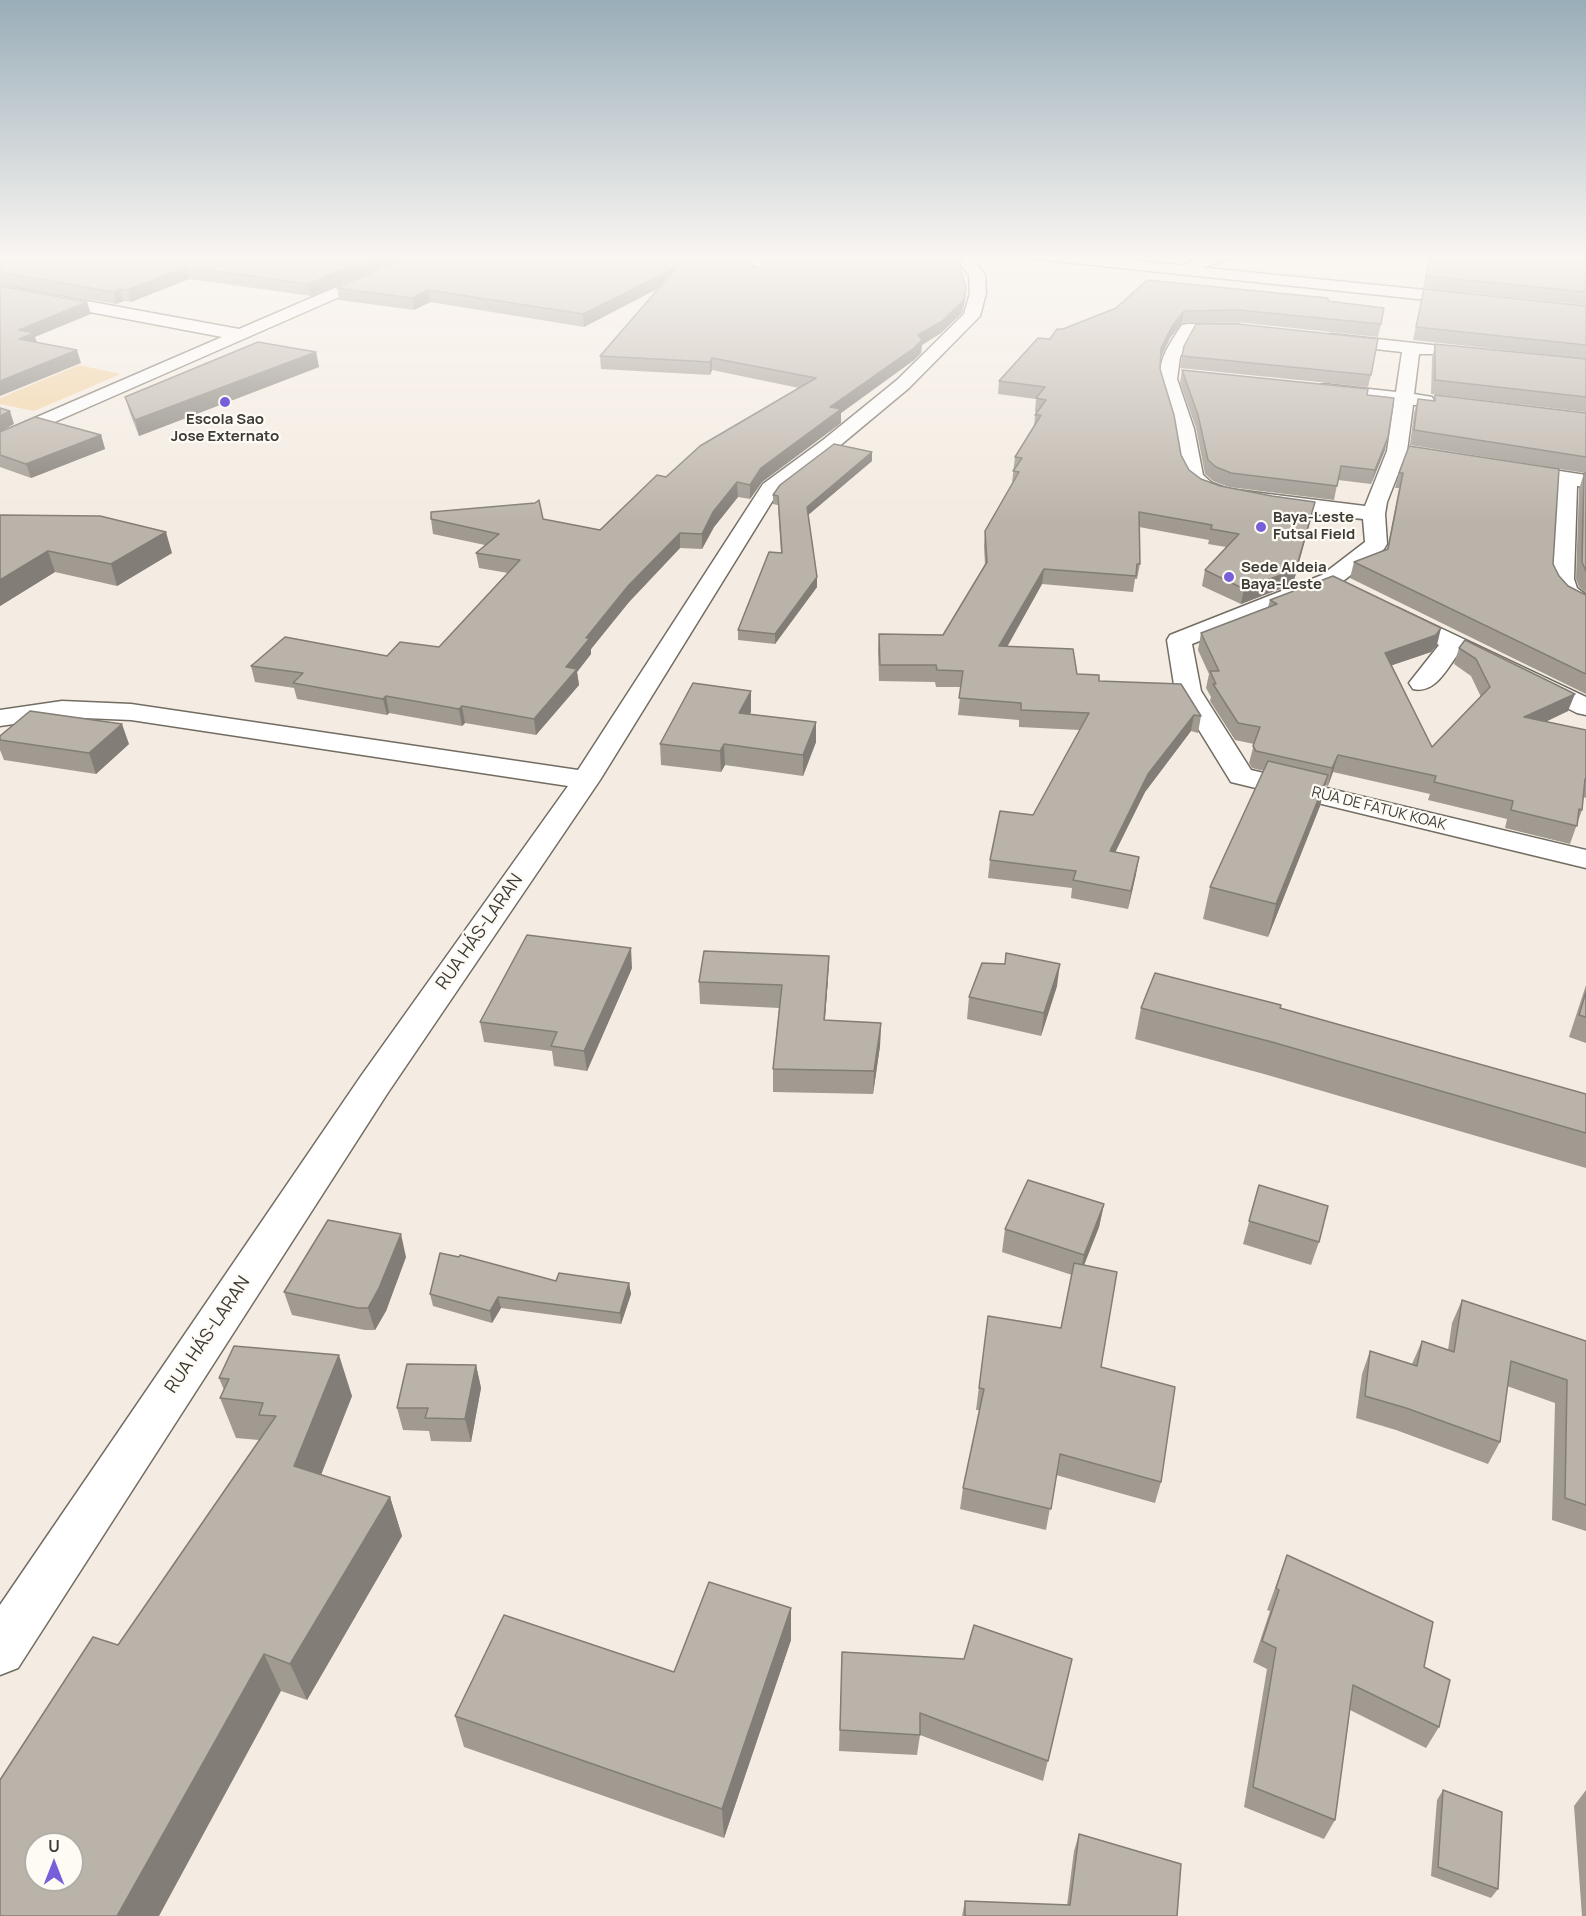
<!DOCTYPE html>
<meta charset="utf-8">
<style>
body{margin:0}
#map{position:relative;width:1586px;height:1916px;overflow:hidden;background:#f4ece2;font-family:Manrope,sans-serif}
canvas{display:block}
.north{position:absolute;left:24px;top:1832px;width:60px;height:60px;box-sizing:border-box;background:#fefaf4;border:2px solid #b1aea8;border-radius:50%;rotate:0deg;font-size:16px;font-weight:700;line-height:24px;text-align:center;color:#3d3b36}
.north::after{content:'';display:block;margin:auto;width:21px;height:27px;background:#775fd9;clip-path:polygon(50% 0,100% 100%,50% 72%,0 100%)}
</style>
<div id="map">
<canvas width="1586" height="1916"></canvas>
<div class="north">U</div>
</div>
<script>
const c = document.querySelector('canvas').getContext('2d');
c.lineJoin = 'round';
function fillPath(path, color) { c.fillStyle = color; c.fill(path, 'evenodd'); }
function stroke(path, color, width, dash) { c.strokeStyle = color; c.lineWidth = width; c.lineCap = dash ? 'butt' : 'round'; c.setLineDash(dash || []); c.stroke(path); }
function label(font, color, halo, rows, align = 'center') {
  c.font = font + ' Manrope,sans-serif'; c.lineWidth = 4.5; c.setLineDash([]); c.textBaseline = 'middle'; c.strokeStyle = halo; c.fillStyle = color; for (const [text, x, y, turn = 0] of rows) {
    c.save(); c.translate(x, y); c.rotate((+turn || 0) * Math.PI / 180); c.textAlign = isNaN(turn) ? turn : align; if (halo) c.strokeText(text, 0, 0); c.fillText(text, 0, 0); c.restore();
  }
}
const green = new Path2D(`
 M79 365 121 374 34 411 0 404V398Z`);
const minor = new Path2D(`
 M411 255H430L428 258 0 446V433L222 337 0 295V285L239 329Z
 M954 255H969L985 275 986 293 980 316 909 388 837 448 778 492 600 780 387 1094 18 1668 0 1675V1605L361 1076 568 786 131 720 62 717 0 726V710L62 701 131 704 578 770 763 484 823 440 897 380 964 314 970 293 969 275Z
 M1213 255H1246L1244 258 1226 260 1184 274 1176 269 1179 266Z
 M1188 324H1238L1246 329 1238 334H1193L1180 357 1177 379 1194 429 1203 475 1212 483 1228 489 1365 506 1387 451 1394 403 1324 396 1317 394 1315 390 1317 386 1324 384 1396 392 1402 352 1331 344 1325 343 1322 339 1325 335 1331 334 1432 345 1438 346 1441 350 1438 354H1419L1414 394 1432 397 1434 401 1432 405H1413L1407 451 1387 502 1385 514 1387 544 1384 549 1338 585 1192 644 1201 691 1251 770 1586 850V868L1231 782 1175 691 1167 640 1170 635 1322 575 1365 542 1363 519C1330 515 1208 507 1189 485 1175 467 1178 440 1171 419 1157 373 1153 367 1182 325Z
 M1514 464 1586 475V487L1577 486 1574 579 1577 588 1586 595V611C1568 607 1555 597 1550 579L1556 483 1507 474 1504 470 1507 466Z
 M1398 608 1586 697V715L1577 713 1458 654C1446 670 1435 694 1413 689L1409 683 1439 645 1389 620 1386 615 1389 610Z`);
const tertiary = new Path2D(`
 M1028 255H1078L1466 294 1474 299 1466 304 1035 259Z`);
const wall = new Path2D(`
 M0 255H406L311 296 189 279 131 302 124 301 116 304 0 284Z
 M749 255H960L962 259 961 270 966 289 965 301 962 313 941 333 922 345 921 353 914 360 841 413V423L762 482 750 499 738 497 714 527 702 549 680 548 629 602 591 649V654L577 672 579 685 536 735 465 723 462 726 389 713 387 715 297 699 294 688 255 682 251 666 387 656 439 647 508 573 479 568 476 553 485 545 433 534 431 519H543L600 530 666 477 799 388 712 370 710 375 601 369 600 356 659 288 584 327 430 302 414 310 339 300 337 288 765 268Z
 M1430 255H1586V305L1423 288Z
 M1424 289 1586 306V359L1413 340Z
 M1328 301 1381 324 1378 337 1236 322 1182 323 1170 338 1161 358 1160 369 1181 455 1189 470 1201 479 1312 516 1293 584 1241 604 1202 586 1205 570 1226 547 1208 544 1209 540 1139 527 1140 564 1137 579H1135L1133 592 1042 584 1007 647 1077 674 1201 716 1198 733 1191 731 1145 792 1115 852 1136 874 1128 909 1071 898 1072 888 988 878 990 860 1033 815 1080 730 1019 727V720L958 715 961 687H936L935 682 879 681 878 650 879 634 943 635 985 565 984 546 985 531 1012 483 1015 457 1034 427 1035 415 1037 412H1035L1036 399 998 394 999 381 1063 329 1116 308Z
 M1435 344 1586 359V412L1431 394 1432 358Z
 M316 352 319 367 139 436 130 413 125 397Z
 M1182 356 1371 375 1368 387 1180 368Z
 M1182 370 1367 395 1385 450 1371 484 1338 480 1334 500 1229 487 1213 481 1205 474 1196 428 1180 383Z
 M1435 395 1586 413V473L1559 469 1553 564 1559 576 1568 586 1586 595V694L1350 578 1354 562 1387 550 1399 488H1395L1399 473 1542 466 1410 445 1414 413 1418 399 1433 401Z
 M0 432 101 435 105 449 31 478 0 467Z
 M872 461 808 515 817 577V587L775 644 738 640V630L781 553 778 505 773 504V495Z
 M1584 473H1586V593L1579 587 1576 579 1579 489Z
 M0 515 172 553 117 586 55 572 0 606Z
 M1270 600 1437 645 1431 652 1392 665 1432 747 1481 697 1471 676 1454 664 1459 648 1568 711 1545 722 1586 730V798L1583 797 1582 810 1570 844 1505 828 1507 819 1428 800 1430 794 1333 772 1328 786 1325 785 1320 806 1268 937 1203 919 1210 887 1264 771 1252 768 1249 763 1254 744 1235 740 1210 701 1211 697 1206 688 1209 674 1198 650 1201 633 1268 607Z
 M751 712 750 714 816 722V742L803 776 725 765 721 772 661 765 660 744Z
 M0 736 129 744 96 774 4 760 0 750Z
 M829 956 828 978 825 1020 881 1023 880 1046 873 1094 773 1092V1069L779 1008 700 1004 699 982Z
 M632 968 587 1071 554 1066 552 1051 484 1042 480 1022Z
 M1586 985V1043L1569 1037Z
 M1057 986 1041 1036 967 1019 969 997Z
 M1141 1008H1280L1586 1094V1168L1264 1074 1135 1039Z
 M1259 1185 1319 1242 1311 1265 1243 1244Z
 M1104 1204 1099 1227 1084 1265 1101 1367 1161 1482 1155 1503 1056 1475 1046 1530 960 1509 963 1488 980 1410H976L988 1316 1061 1328 1072 1275 1002 1252 1005 1229Z
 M406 1257 386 1311 375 1330H365L292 1315 284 1292Z
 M556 1281 629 1283 631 1294 621 1324 501 1308 492 1323 433 1306 430 1294Z
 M1462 1300 1586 1341V1531L1552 1520 1555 1403 1507 1386 1500 1442 1488 1464 1396 1430 1356 1418 1362 1374 1370 1351 1412 1364 1422 1341 1448 1350 1452 1323Z
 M234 1346 352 1396 321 1475 390 1497 402 1536 307 1700 281 1691 118 1645 259 1440 236 1438 220 1398 224 1390 219 1378Z
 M476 1365 481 1388 471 1442 431 1441 429 1431 403 1430 397 1408Z
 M1287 1555 1424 1667 1439 1727 1426 1748 1350 1710 1335 1820 1324 1839 1244 1807 1267 1669 1253 1662 1270 1611 1267 1610Z
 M791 1608V1640L724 1838 464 1747 455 1716 674 1672Z
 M842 1652 964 1659H1072L1043 1781 920 1735 917 1755 839 1751Z
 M1443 1790 1498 1889 1491 1898 1431 1876 1437 1800Z
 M1586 1790V1916H1582L1574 1806Z
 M1079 1834 1177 1916H962L965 1901 1067 1905 1074 1851Z`);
const shadedWall = new Path2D(`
 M377 255H406L311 296 308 284Z
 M186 267 189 279 131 302 128 290Z
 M677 267 678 278 584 327 583 314Z
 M120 289 124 301 116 304 113 292Z
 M966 289 965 301 962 313 941 333 922 345 921 353 914 360 841 413V423L762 482 750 499V485L761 468 830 407 918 335Z
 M428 290 430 302 414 310 412 298Z
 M87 302 91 314 35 337 38 345 23 351 19 330Z
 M1184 311 1182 323 1170 338 1159 361 1161 348 1172 326Z
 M77 350 81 363 0 396V381Z
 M316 352 319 367 139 436 135 420Z
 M712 358V370L710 375V362Z
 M10 411 14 424 0 432V416Z
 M101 435 105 449 31 478 26 464Z
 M1388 437 1385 450 1371 484 1375 470Z
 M872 452V461L807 516V507Z
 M737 482 738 497 714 527 702 549V534L713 512Z
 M1315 502 1293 584 1241 604 1244 589Z
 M166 532 172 553 117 586 111 564Z
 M680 533V548L629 602 591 649V654L577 672 579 685 536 735 534 719 566 667 586 638 628 586Z
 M48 551 55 572 0 606V580Z
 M1044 569 1042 584 998 663 999 646Z
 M817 577V587L775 644V634Z
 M1441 628 1437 645 1431 652 1381 669 1385 653Z
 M751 691V712L739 733V713Z
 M1575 694 1568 711 1518 735 1524 717Z
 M386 696 389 713 387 715 383 699Z
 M462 706 465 723 462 726 459 709Z
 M1194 715 1191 731 1145 792 1107 869 1110 851 1148 774Z
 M816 722V742L803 776V755Z
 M122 724 129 744 96 774 89 753Z
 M724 744 725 765 721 772 720 751Z
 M1338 755 1333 772 1328 786 1332 768Z
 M1328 775 1320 806 1268 937 1276 904Z
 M1139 857 1136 874 1128 909 1131 891Z
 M631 948 632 968 587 1071 584 1051Z
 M829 956 828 978 823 1043 824 1020Z
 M1060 964 1057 986 1041 1036 1044 1013Z
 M881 1023 880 1046 873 1094 874 1071Z
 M1104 1204 1099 1227 1079 1278 1084 1255Z
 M401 1234 406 1257 386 1311 375 1330 368 1308Z
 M629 1283 631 1294 621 1324 620 1313Z
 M498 1297 501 1308 492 1323 490 1311Z
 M339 1355 352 1396 309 1505 294 1466Z
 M476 1365 481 1388 471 1442 465 1419Z
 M390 1497 402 1536 307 1700 290 1664Z
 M791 1608V1640L724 1838 722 1809Z
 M264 1654 281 1691 159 1916H117Z`);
const building = new Path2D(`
 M0 255H377L308 284 186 267 128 290 120 289 113 292 0 272Z
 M413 255H736L756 267 767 268 772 262 763 255H960L962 259H958L966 289 963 301 942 321 918 335 922 340 914 348 830 407 841 409 761 468 750 485 737 482 713 512 702 534 680 533 628 586 586 638H590L566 667 577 669 534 719 462 706 459 709 386 696 383 699 293 683 303 673 251 666 285 637 387 656 400 642 439 647 520 560 476 553 499 534 431 519V512L535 503 539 500 543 519 600 530 657 475 666 477 700 446 816 378 712 358 710 362 600 356 677 267 583 314 428 290 412 298 337 288Z
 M1430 255H1586V292L1426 276Z
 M1147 280 1328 298V301L1384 308 1381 324 1238 310 1184 311 1172 326 1161 348 1160 369 1174 415 1181 455 1189 470 1201 479 1220 486 1272 496 1315 502 1296 569 1244 589 1205 570 1239 534 1211 529 1212 525 1139 512 1140 564H1137L1136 576 1044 569 999 646 1073 649 1077 674 1099 675V681L1181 684 1201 716 1194 715 1148 774 1110 851 1139 857 1131 891 1073 880 1076 871 990 860 1000 811 1033 815 1089 713 1021 710V703L959 698 963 671 937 670 936 665H880L879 634 943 635 987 562 985 531 1019 472 1013 471 1022 458 1015 457 1041 415H1035L1046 400 1036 398 1045 387 999 381 1038 338 1050 339 1057 329H1063L1116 308Z
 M0 286 87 302 19 330 34 333 19 339 77 350 0 381Z
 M1424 289 1586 306V345L1416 327Z
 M1196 324H1238L1378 339 1371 375 1182 356 1184 346Z
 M258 342 316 352 135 420 125 397Z
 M1435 344 1586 359V397L1435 380Z
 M1182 370 1368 389 1367 395 1394 398 1388 437 1375 470 1341 466 1337 486 1231 473 1216 467 1208 460 1198 415Z
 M1435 395 1586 413V457L1414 430 1418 399 1435 401Z
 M0 408 10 411 0 416Z
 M35 417 101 435 26 464 0 455V432Z
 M834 444 872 452 807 507 817 577 775 634 738 630 769 552 782 553 778 496 773 495 780 485Z
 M1409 446 1559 469 1553 564 1559 576 1568 586 1586 595V674L1354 562 1388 549 1403 473H1399Z
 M1584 473H1586V571L1582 562Z
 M0 515 100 516 166 532 111 564 48 551 0 580Z
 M1333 576 1441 628 1436 635 1385 653 1432 747 1490 687 1476 659 1459 648 1465 640 1575 694 1524 717 1586 730V779H1585L1582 810 1579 809 1577 826 1511 810 1513 801 1434 782 1436 776 1338 755 1332 768 1256 751 1253 746 1260 727 1238 723 1213 684H1216L1210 671H1219L1201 633 1277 604 1270 600Z
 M693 683 751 691 739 713 816 722 803 755 724 744 720 751 660 744Z
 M30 711 122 724 89 753 0 740V736Z
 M1268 761 1328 775 1276 904 1210 887Z
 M527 935 631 948 584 1051 551 1046 557 1032 480 1022Z
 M704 951 829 956 824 1020 881 1023 874 1071 773 1069 782 985 699 982Z
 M1006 953 1060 964 1044 1013 969 997 982 963 1005 964Z
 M1155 973 1281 1005 1280 1008 1586 1094V1133L1272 1042 1141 1008Z
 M1586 992V1017L1579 1015Z
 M1028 1180 1104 1204 1084 1255 1005 1229Z
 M1259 1185 1328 1206 1319 1242 1249 1221Z
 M328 1220 401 1234 379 1288 368 1308H358L284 1292Z
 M440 1253 459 1257 460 1255 556 1281 559 1273 629 1283 620 1313 498 1297 490 1311 430 1294Z
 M1074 1263 1117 1272 1101 1367 1175 1387 1161 1482 1060 1454 1051 1509 963 1488 984 1389 979 1388 988 1316 1061 1328Z
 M1462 1300 1586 1341V1505L1565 1498 1567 1380 1511 1361 1500 1442 1406 1408 1365 1396 1370 1351 1417 1366 1422 1341 1454 1352Z
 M234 1346 339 1355 294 1466 390 1497 290 1664 264 1654 117 1916H0V1780L93 1637 118 1645 276 1416 259 1415 263 1403 220 1398 229 1379 219 1378ZM36 1844H72V1880H36Z
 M407 1364 476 1365 465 1419 425 1418 428 1408H397Z
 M1287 1555 1433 1622 1424 1667 1450 1680 1439 1727 1353 1685 1335 1820 1253 1787 1276 1648 1262 1641 1279 1590 1276 1588Z
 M709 1582 791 1608 722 1809 455 1716 504 1615 674 1672Z
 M974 1625 1072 1659 1048 1761 920 1713V1735L840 1730 842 1652 964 1659Z
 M1443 1790 1502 1812 1498 1889 1438 1867Z
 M1079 1834 1181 1864 1177 1916H965V1901L1070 1905Z`);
const markers = [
 [225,402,6,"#775fd9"],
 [1261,527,6,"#775fd9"],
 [1229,577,6,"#775fd9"]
];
const farPoinames = [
 ["Escola Sao",225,420,"center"],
 ["Jose Externato",225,437,"center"],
 ["Baya-Leste",1273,518],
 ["Futsal Field",1273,535],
 ["Sede Aldeia",1241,568],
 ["Baya-Leste",1241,585]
];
const farStreetnames = [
 ["RUA DE FATUK KOAK",1379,809,14]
];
const streetNames = [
 ["RUA HÁS-LARAN",480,932,-55],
 ["RUA HÁS-LARAN",208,1335,-56]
];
fillPath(green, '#f1d1a0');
stroke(minor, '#726c62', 3);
stroke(tertiary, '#726c62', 3);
fillPath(minor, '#fff');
fillPath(tertiary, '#fff');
fillPath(wall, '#a09a91');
fillPath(shadedWall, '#827d76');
fillPath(building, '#bab3a9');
stroke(building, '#827d76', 1.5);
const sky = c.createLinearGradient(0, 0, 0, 523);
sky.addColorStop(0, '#99adb8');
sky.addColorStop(0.49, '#faf6f2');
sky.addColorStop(1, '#faf6f200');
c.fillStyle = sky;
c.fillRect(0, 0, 1586, 523);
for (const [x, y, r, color] of markers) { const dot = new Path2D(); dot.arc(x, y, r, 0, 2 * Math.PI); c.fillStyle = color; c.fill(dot); stroke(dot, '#fefaf4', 2); }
label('bold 15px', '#3d3b36', '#fefaf4', farPoinames, 'left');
label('15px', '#3d3b36', '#fefaf4', farStreetnames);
label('18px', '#3d3b36', '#fefaf4', streetNames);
</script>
